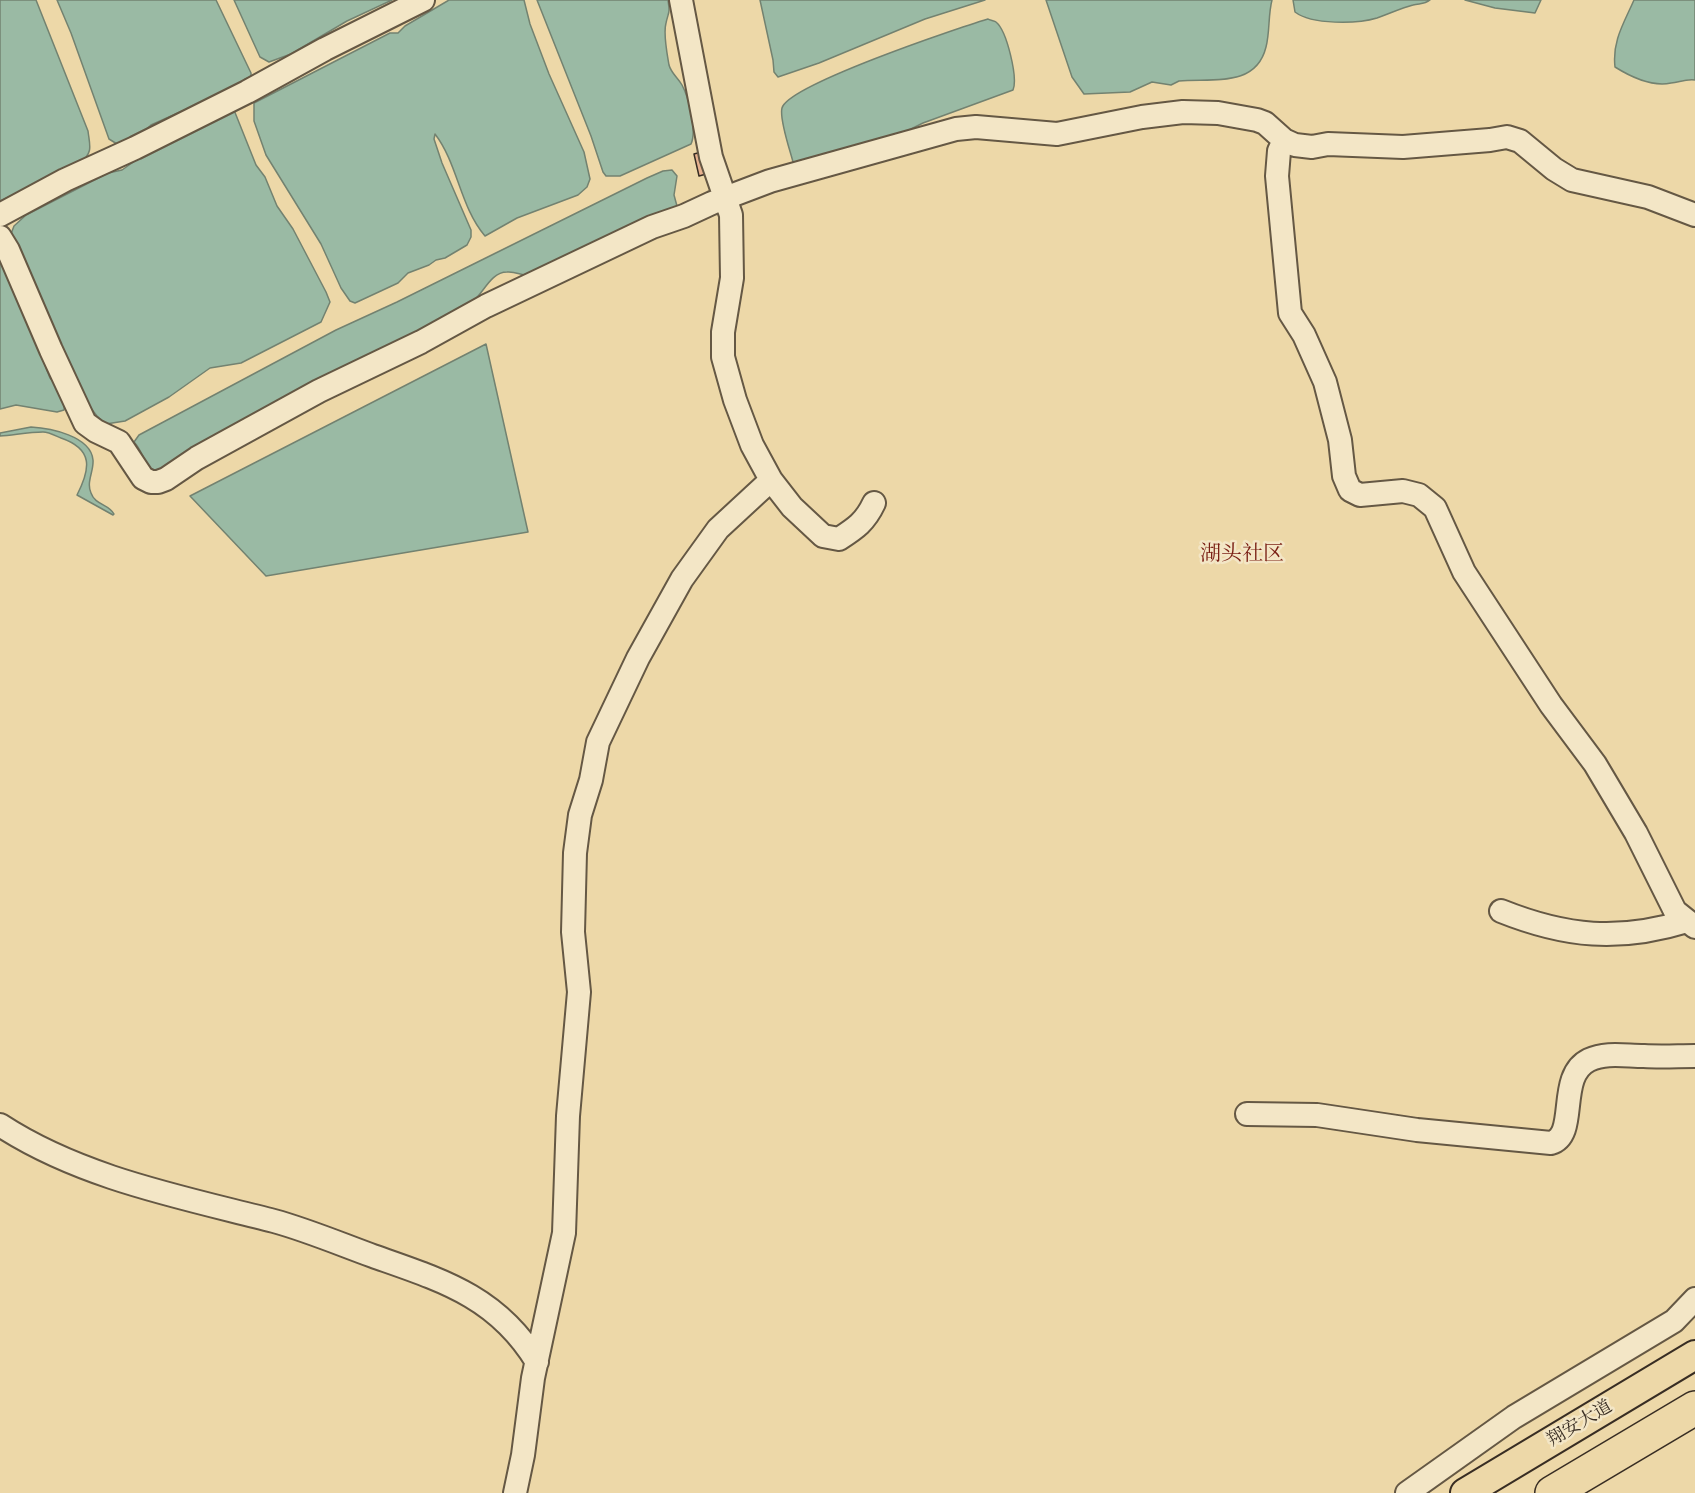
<!DOCTYPE html>
<meta charset="utf-8">
<style>
body{margin:0}
canvas{display:block;background:#edd8a8}
</style>
<canvas width="1695" height="1493"></canvas>
<script>
const c = document.querySelector('canvas').getContext('2d');
c.lineJoin = 'round';
function fillPath(path, color) { c.fillStyle = color; c.fill(path, 'evenodd'); }
function stroke(path, color, width, dash) { c.strokeStyle = color; c.lineWidth = width; c.lineCap = dash ? 'butt' : 'round'; c.setLineDash(dash || []); c.stroke(path); }
function label(font, color, halo, rows, align = 'center') {
  c.font = font + ' Alegreya,"Noto Serif SC",serif'; c.lineWidth = 5; c.setLineDash([]); c.textBaseline = 'middle'; c.strokeStyle = halo; c.fillStyle = color; for (const [text, x, y, turn = 0] of rows) {
    c.save(); c.translate(x, y); c.rotate((+turn || 0) * Math.PI / 180); c.textAlign = isNaN(turn) ? turn : align; if (halo) c.strokeText(text, 0, 0); c.fillText(text, 0, 0); c.restore();
  }
}
const water = new Path2D(`
 M0 0H36L88 131C90 147 93 151 81 163L0 201Z
 M57 0H216L251 73V77L245 79 234 88 151 125 141 134 117 144 109 139 71 33Z
 M234 0H392L347 21 291 54 269 62 260 57Z
 M449 0H524L530 24 549 74 584 152 590 179 587 187 578 195 517 218 485 236C460 207 458 164 435 134L434 139 442 163 471 230V237L467 245 445 258 436 260 429 265 408 273 398 283 355 303 350 301 341 288 321 244 266 155 254 121V103L390 33H398L405 26Z
 M537 0H668C670 14 669 10 666 23 663 34 667 53 669 65 671 73 678 78 682 85 689 98 697 131 691 144L620 176H606L603 172 591 136Z
 M760 0H985L925 19 819 63 778 77 774 72 773 60Z
 M1046 0H1272C1268 15 1270 32 1266 47 1256 88 1212 78 1179 81L1171 85 1152 82 1130 92 1084 94 1072 77Z
 M1293 0H1430C1424 5 1419 3 1413 5 1401 8 1389 14 1377 18 1357 24 1312 25 1295 12Z
 M1465 0H1541L1535 13 1495 8Z
 M1634 0H1695V80C1685 79 1680 82 1671 83 1652 87 1631 77 1615 67 1612 41 1624 23 1634 0Z
 M988 19C989 20 995 21 996 22 1007 31 1018 78 1013 90L923 123 901 134 798 165 793 162C790 150 779 119 782 108 788 85 958 28 988 19Z
 M234 110 256 165 265 177 277 206 293 229 326 292 330 302 321 322 241 363 210 368 169 397 125 421 106 424 97 416 86 402 11 234 14 226 26 215 108 173 122 170 139 158Z
 M672 170 677 176 674 195 677 206 535 276C522 277 517 271 507 272 490 272 483 295 471 303L159 470 153 471C143 463 143 451 134 442L139 435 336 330 397 302 647 178 663 171Z
 M0 252 50 378C59 387 66 398 64 410L57 412 16 405 0 409Z
 M486 344 528 532 266 576 190 496Z
 M31 427C50 428 91 436 93 460 94 471 86 482 91 493 95 505 109 504 114 514L113 515 77 495C91 468 93 449 61 438 56 436 49 432 43 432 29 432 14 435 0 436V433Z`);
const building = new Path2D(`
 M705 151 710 173 699 176 694 154Z`);
const minor = new Path2D(`
 M681 0 711 157 731 215 732 278 723 332V357L735 400 752 445 771 480 792 507 823 536 839 539C856 528 865 522 874 503
 M1284 140 1279 151 1277 176 1290 313 1304 335 1325 382 1340 440 1344 476 1350 490 1360 495 1403 491 1419 495 1435 508 1464 572 1551 705 1595 764 1636 833 1675 911 1695 927
 M0 215 65 180 135 148 247 92 325 49 423 0
 M0 237 8 250 51 350 85 423 96 431 119 442 143 478 151 482H158L166 479 197 458 319 391 421 342 486 306 652 227 684 216 712 203 770 181 956 129 976 127 1057 134 1142 117 1183 112 1218 113 1257 120 1265 123 1284 140 1295 145 1312 147 1328 144 1403 147 1490 140 1507 137 1520 141 1554 169 1572 180 1648 197 1695 215
 M1501 911C1566 937 1619 942 1687 921
 M1247 1114 1317 1115 1417 1130 1551 1143C1579 1135 1556 1076 1589 1060 1606 1052 1625 1056 1644 1056 1661 1057 1678 1056 1695 1056
 M0 1125C81 1178 181 1197 274 1221 307 1230 340 1244 373 1256 441 1280 497 1296 537 1362
 M515 1493 523 1455 533 1378 564 1233 568 1116 579 992 573 932 575 853 580 815 591 780 598 742 638 658 682 579 718 529 771 480
 M1407 1493 1514 1417 1674 1321 1695 1299`);
const major = new Path2D(`
 M1465 1493 1695 1355`);
const highway = new Path2D(`
 M1552 1493 1695 1408`);
const streetNames = [
 ["翔安大道",1580,1424,-31]
];
const quarterNames = [
 ["湖头社区",1242,555]
];
fillPath(water, '#9abaa4');
stroke(water, '#738270', 1.5);
fillPath(building, '#e8b28f');
stroke(building, '#382d23', 1.5);
stroke(minor, '#655844', 26);
stroke(major, '#382d23', 32);
stroke(highway, '#382d23', 36);
stroke(minor, '#f3e6c6', 22);
stroke(major, '#edd8a8', 28);
stroke(highway, '#edd8a8', 33);
label('18px', '#382d23', '#f3e6c6', streetNames);
label('21px', '#7a1f14', '#f3e6c6', quarterNames);
</script>
